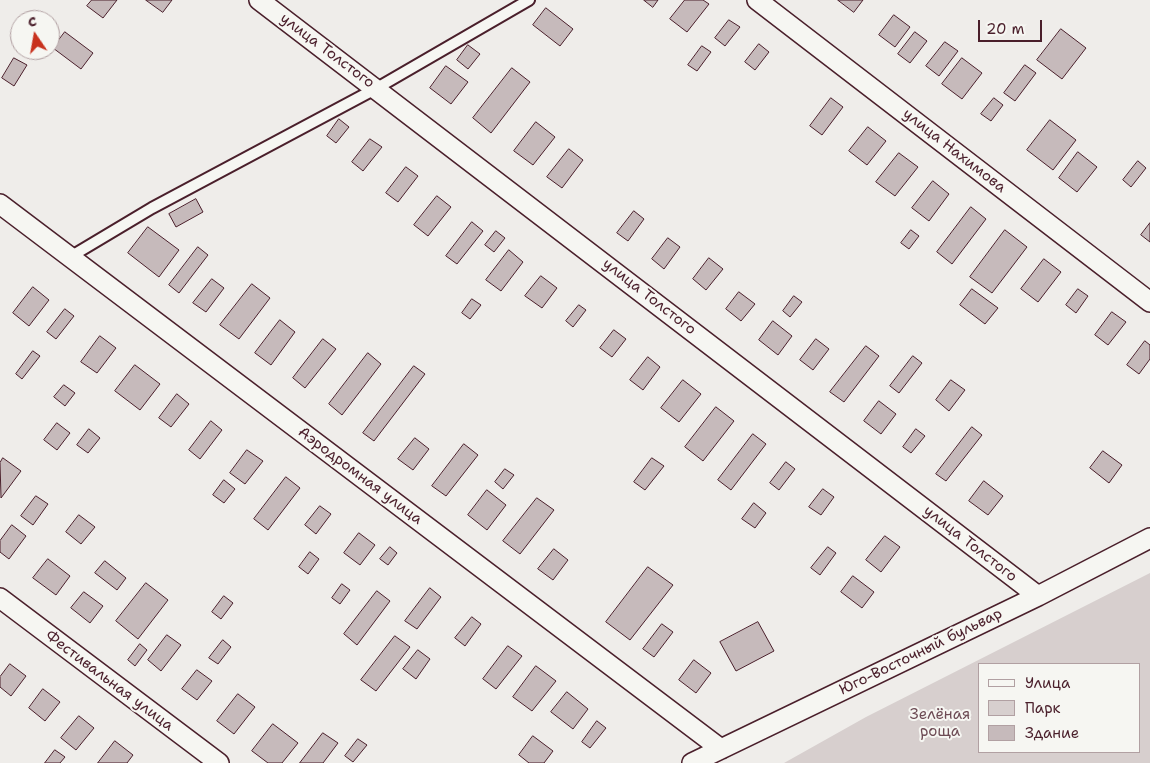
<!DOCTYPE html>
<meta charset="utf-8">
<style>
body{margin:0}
#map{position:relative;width:1150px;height:763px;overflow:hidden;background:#efedea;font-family:"Shantell Sans",sans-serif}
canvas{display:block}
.legend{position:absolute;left:978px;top:663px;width:162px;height:90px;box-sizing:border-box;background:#f6f6f2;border:1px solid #b1a0a2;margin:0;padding:6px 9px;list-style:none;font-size:15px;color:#4a1f2b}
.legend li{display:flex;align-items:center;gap:10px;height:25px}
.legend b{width:25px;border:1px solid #b1a0a2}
.north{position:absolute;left:10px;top:10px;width:50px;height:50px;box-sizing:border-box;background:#f6f6f2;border:1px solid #b1a0a2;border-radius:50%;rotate:348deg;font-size:14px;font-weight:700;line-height:20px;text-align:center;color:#4a1f2b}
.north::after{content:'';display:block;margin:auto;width:18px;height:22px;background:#c8321e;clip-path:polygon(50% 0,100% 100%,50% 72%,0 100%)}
.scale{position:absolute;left:978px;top:20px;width:64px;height:22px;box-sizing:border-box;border:2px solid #4a1f2b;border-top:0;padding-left:6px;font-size:15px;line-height:18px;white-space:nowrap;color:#4a1f2b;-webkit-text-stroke:4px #f6f6f2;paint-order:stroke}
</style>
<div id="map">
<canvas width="1150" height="763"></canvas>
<ul class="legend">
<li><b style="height:6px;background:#f6f6f2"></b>Улица</li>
<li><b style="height:14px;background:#d7cfce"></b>Парк</li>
<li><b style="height:14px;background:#c6babb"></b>Здание</li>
</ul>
<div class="north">С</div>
<div class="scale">20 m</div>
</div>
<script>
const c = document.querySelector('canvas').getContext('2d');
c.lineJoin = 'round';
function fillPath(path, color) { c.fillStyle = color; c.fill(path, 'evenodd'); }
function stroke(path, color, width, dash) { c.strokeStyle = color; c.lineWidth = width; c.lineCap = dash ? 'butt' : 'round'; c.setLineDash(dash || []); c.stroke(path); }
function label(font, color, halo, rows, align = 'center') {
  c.font = font + ' "Shantell Sans",sans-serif'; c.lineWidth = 4; c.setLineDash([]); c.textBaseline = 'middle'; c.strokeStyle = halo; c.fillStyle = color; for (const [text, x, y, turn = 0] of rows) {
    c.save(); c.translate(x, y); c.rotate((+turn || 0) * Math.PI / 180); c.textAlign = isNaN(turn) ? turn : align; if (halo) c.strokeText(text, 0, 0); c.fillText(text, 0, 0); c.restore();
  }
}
const green = new Path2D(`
 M1150 573V763H784L866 717ZM979 664H1139V752H979Z`);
const building = new Path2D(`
 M92 0H117L103 18 87 6Z
 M146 0H172L163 12Z
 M644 0H658L653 7Z
 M685 0H703L709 4 687 32 670 19Z
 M838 0H863L854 12Z
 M546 8 573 29 560 46 533 25Z
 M894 15 910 27 895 47 879 35Z
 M729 20 740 27 725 46 715 38Z
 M1061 29 1086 48 1062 79 1037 60Z
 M65 32 93 53 81 69 53 48Z
 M915 32 927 41 910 63 898 54Z
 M945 42 958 51 939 76 926 66Z
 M759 44 769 52 755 70 745 62Z
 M468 45 480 54 468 69 457 60Z
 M702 46 711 52 697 71 688 65Z
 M14 58 27 65 14 86 2 78Z
 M962 58 982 73 962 99 942 84Z
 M1025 65 1036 73 1015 101 1004 93Z
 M446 66 468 82 451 104 430 88Z
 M512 68 530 82 491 133 473 118Z
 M831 98 843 107 822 135 810 126Z
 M994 98 1003 105 991 121 981 114Z
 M339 119 349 127 336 143 327 136Z
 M1050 120 1076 140 1053 170 1027 150Z
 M536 122 555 137 533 165 514 151Z
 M868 127 886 141 867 165 849 151Z
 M370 139 382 147 363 171 352 162Z
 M569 149 583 160 562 188 547 177Z
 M1078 152 1097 167 1077 192 1059 178Z
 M899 153 918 167 895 196 876 182Z
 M1138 161 1146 168 1131 187 1123 180Z
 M406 167 418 176 398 202 386 193Z
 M933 181 949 194 929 221 912 208Z
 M437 196 451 207 428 236 414 225Z
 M196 199 203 212 176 227 169 214Z
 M971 207 986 219 952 264 937 252Z
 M634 211 644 219 628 241 617 233Z
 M472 222 483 231 457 264 446 256Z
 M1150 223V242L1141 235Z
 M148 227 179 250 159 277 128 253Z
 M911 230 919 236 909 249 901 243Z
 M1005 230 1027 247 992 293 970 277Z
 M496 231 505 238 494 252 485 245Z
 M668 238 680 247 664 269 652 259Z
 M198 247 208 255 179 293 169 285Z
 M509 250 523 262 501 291 486 280Z
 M709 258 723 269 706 290 693 279Z
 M1044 259 1061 272 1038 302 1021 289Z
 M541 276 557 288 542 308 525 296Z
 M212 279 224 288 206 312 193 303Z
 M252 284 270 298 239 339 220 325Z
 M33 287 49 300 29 326 13 313Z
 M972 289 998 308 985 324 960 305Z
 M1078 289 1088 296 1076 313 1066 305Z
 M739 292 755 304 741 321 726 309Z
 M794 296 802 302 790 317 783 311Z
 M472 299 481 305 470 319 462 313Z
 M579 305 586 310 573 327 566 321Z
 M65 309 74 316 56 339 47 332Z
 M1112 312 1126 322 1108 345 1095 335Z
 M280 320 295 332 271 365 255 353Z
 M773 321 792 336 778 355 759 340Z
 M614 330 626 339 612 357 600 348Z
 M100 336 116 348 97 373 81 362Z
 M323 339 336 349 305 388 293 378Z
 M816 339 829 349 813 370 800 360Z
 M1145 341 1150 345V359L1139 374 1127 365Z
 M866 346 879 356 844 402 830 392Z
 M33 351 40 356 22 379 16 374Z
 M368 353 381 364 342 415 329 404Z
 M913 356 922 363 899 393 890 386Z
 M648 357 660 367 643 390 630 380Z
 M135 365 160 384 140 410 115 391Z
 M414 366 425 374 374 441 363 433Z
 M683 380 701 394 679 422 661 408Z
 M951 380 965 390 949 411 936 400Z
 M64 385 75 393 65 406 54 397Z
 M177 394 189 404 171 427 159 418Z
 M879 401 896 414 881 434 864 421Z
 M716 407 734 421 703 461 685 447Z
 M211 421 222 430 200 459 189 450Z
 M57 423 70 433 57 450 44 440Z
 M972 427 982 435 946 481 936 474Z
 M89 429 100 438 88 453 77 445Z
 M916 429 925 436 911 453 903 447Z
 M753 434 766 444 731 490 718 480Z
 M415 438 429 449 413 470 398 459Z
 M464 444 478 455 446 496 432 486Z
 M247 450 263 461 245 484 230 473Z
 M1103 451 1122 465 1109 483 1090 468Z
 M3 458 21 471 1 498 0 463Z
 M652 458 664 466 645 490 634 482Z
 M786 462 795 469 779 490 770 483Z
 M505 469 514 475 503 489 495 482Z
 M286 477 300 488 268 530 254 519Z
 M224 480 235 489 224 503 213 495Z
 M984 481 1003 496 988 515 969 501Z
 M823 489 834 497 821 515 809 507Z
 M487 490 506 505 487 530 468 515Z
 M36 496 48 504 33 525 21 516Z
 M537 498 554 510 520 554 503 541Z
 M754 503 766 513 755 528 742 519Z
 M320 506 331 514 316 534 305 525Z
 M79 515 95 527 81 544 66 532Z
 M12 525 26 536 9 559 0 552V541Z
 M359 533 375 545 360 565 344 553Z
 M885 536 900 547 881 572 866 560Z
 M390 547 397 553 388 565 380 559Z
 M828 547 836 553 820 575 811 568Z
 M554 549 568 560 553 580 538 569Z
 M310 552 319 559 308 574 299 567Z
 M48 559 70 576 56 595 33 578Z
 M105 561 126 578 117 590 95 573Z
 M648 567 673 585 630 640 606 622Z
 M853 576 874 592 862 608 841 592Z
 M146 583 168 600 138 639 116 621Z
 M342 584 350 590 340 604 332 598Z
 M430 588 441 597 417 629 405 621Z
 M377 591 390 601 357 645 344 634Z
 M84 592 103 606 90 623 71 608Z
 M224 596 233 603 221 619 212 612Z
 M472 617 481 624 465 646 455 638Z
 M758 622 774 651 736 671 720 642Z
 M662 624 673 632 654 657 643 649Z
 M167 635 181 645 161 671 148 660Z
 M395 636 410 647 376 691 361 680Z
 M223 640 231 647 218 664 209 658Z
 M140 644 147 650 135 666 128 660Z
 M508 646 522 656 496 689 483 679Z
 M418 650 430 659 416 679 403 669Z
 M694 660 711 673 696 693 679 680Z
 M10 664 26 676 11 696 0 687V677Z
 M536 666 556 681 532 711 513 697Z
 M197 670 212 681 197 700 182 689Z
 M43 689 60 702 45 721 29 708Z
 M567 692 588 709 573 729 551 712Z
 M238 694 255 707 234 734 217 721Z
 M79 716 94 728 76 750 61 738Z
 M597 721 606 728 590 748 582 742Z
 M273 724 298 743 282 763H268L252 751Z
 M323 733 338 743 323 763H300Z
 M533 736 553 751 544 763H529L519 755Z
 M358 739 367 745 353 762 345 756Z
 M115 741 133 755 127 763H98Z
 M55 750 65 757 60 763H45Z`);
const lane = new Path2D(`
 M70 257 152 208 377 88 529 0`);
const street = new Path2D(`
 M259 0 1038 596
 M757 0 1150 302
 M0 204 721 749
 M0 598 219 763
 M692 763 1038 596 1150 538`);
const streetNames = [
 ["улица Толстого",327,51,37],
 ["улица Нахимова",954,151,38],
 ["улица Толстого",649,297,38],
 ["Аэродромная улица",360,476,37],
 ["улица Толстого",970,544,38],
 ["Юго-Восточный бульвар",921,652,-26],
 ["Фестивальная улица",109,681,37]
];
const parkNames = [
 ["Зелёная",940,715],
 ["роща",940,732]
];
fillPath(green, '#d7cfce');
fillPath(building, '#c6babb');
stroke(building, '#4a1f2b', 1);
stroke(lane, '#4a1f2b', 14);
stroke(street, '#4a1f2b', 22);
stroke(lane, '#f6f6f2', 10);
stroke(street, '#f6f6f2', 19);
label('15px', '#4a1f2b', '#f6f6f2', streetNames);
label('15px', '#6d4b54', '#f6f6f2', parkNames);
</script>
